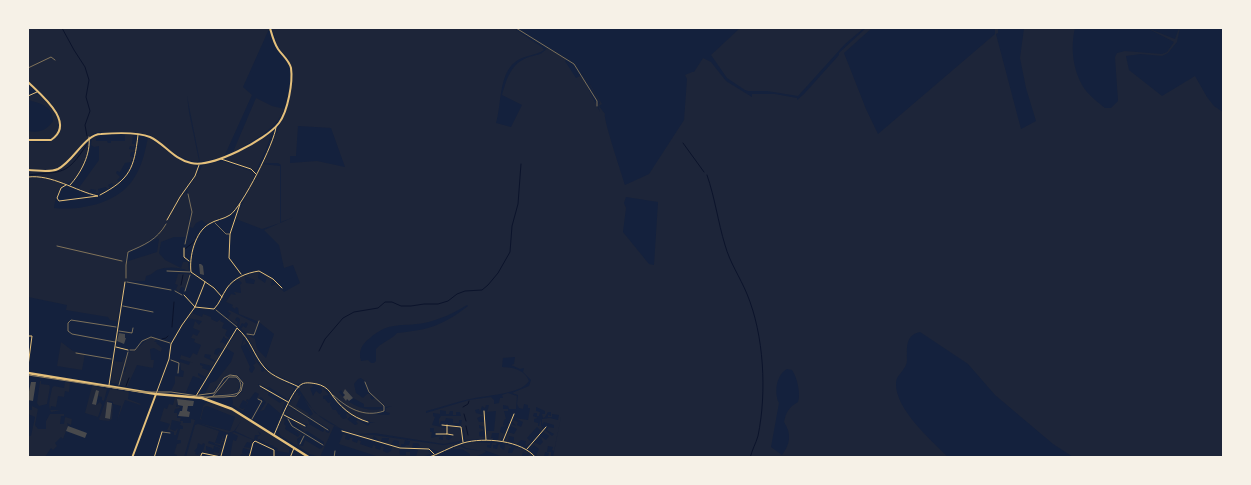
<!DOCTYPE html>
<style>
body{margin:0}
#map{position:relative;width:1251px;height:485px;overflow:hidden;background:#14213d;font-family:Signika,sans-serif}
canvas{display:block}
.frame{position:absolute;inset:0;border:29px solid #f6f1e7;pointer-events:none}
</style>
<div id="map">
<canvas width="1251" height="485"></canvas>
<div class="frame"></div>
</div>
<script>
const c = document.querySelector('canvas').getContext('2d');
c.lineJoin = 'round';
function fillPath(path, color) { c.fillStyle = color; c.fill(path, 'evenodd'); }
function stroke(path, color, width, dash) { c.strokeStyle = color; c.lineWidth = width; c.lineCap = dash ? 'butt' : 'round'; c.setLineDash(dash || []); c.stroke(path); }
const green = new Path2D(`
 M28 28H269V29L243 87 252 95 224 157 200 162 187 96 189 112 198 156 199 160 197 163 178 156 150 135 98 132C83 135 74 161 56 168 48 172 36 169 28 169V142C35 142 45 144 51 141 55 139 58 136 59 132 68 113 40 92 28 81Z
 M272 28H514L522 34 542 47 544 50C537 55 527 55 518 60 498 72 502 104 496 123L511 127 522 105 502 95C507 78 511 63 529 57 536 55 542 55 547 48L566 59 565 61 576 78 580 76 583 78 600 112 598 105 600 103 581 70 602 104 599 106 605 114C603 119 622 174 625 185L649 174 684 120 687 79 685 75 692 72H694L703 58 711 62 726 81 752 97V94H775L797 98V100L804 94 839 55V53L866 28H872L844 53 866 109 878 134 995 34V28H998V33L996 34 1021 129 1036 121 1026 88 1020 58 1024 28H1075C1070 49 1073 74 1087 92 1092 98 1099 103 1105 108H1111L1118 101 1115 57 1117 53 1125 51 1162 54 1167 52 1174 42 1147 28 1175 39 1179 28H1180L1177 42 1168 53 1162 56 1141 54 1126 56 1129 70 1162 96 1195 76 1207 97 1214 106 1223 112V457H1073L1053 444 995 395 968 364 920 332C905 335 907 348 907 360 907 370 896 374 896 383 895 409 931 440 948 457H553L562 412 554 451 552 450 553 447 548 446 547 452H551V456H548L549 453 545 452 544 457H549H538L536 455 539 449 534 445 530 450 534 442 540 445 543 442 540 436 546 440 549 436 543 432 545 430 552 436 554 434 547 430 548 427 554 428V425L544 422 542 425V419L550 418 558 420 559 415 552 414V417H548V415L551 416V412H548L545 417 543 418 542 414H545V411L536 407V411L540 412 539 416H537V413H534L533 416 538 418 534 419V422L538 423V426H539L541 419V425L543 429 541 431 537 427 527 438 531 442 525 447 526 441 521 440 517 444 514 443V437L509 436 508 442 505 441 508 432 514 434 517 429 511 426V424L516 426 513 422V420L518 422 517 425 521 427 523 422 515 418 528 420 530 408H528V405L524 404 523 409 519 408 517 404 518 395 512 393 529 386 531 380 523 372 524 368 520 369 511 365 514 364 515 357 503 358 502 367C513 367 525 370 529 381 521 394 489 395 475 398 458 401 442 407 426 411V413L469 400 491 397 494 400V404L499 403 500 398H503L502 395 508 393 517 396 516 409H509L508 406 503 405V409H508V411H504L506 419 504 420 503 425 507 426 501 427 500 432 505 434 501 440H498L499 433H492L491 438H493V440L487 438V431H494L496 411 487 412 489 405H486L485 408 482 406 480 412 479 409 475 410 476 413 483 415 484 420H483L482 416 477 418 479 422H485V427L479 425V428L483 429V431L479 432V436L485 437 482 439 465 440 464 431 461 426 462 420H459V423H453V419L446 418 445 421H441L439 425V419L441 416H461L460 412H456V415H453V411H450L449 414H446V411L440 410V414L433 413V416L435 417 432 425 446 428 445 433H439L434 432V428H430V432H432L431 438 440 436 439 439 443 440V436H446V439L449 440 454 435 448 434V428H450V426L457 427 461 431 462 439 460 441 444 444 374 433 356 434 334 426 320 457 310 454 281 436C276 430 280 424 283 417H285L288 419 284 418V420L285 421 284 424 286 426 285 429 298 437 300 434 290 426 303 435 297 439 298 445 303 446 305 440 320 449 324 446V442L307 431 303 433 304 431 290 419 293 420 306 428 308 424 301 423 287 414 285 415 288 406 289 407 309 419 308 421 310 422 309 424 323 432 325 429 312 420 325 428 326 432 329 433 330 429 289 405 296 392 299 393 298 395 299 396 300 394 301 395 296 406 308 413 310 416 313 414 303 397C313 412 324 422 340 428L315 413 299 389 302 385 312 384 313 387 310 388 313 396 316 391 320 394 322 392 321 386 329 395 323 396V399H325L328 403 331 402 330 405 333 410H336L339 415 341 414 340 416 343 419 347 418 346 414 347 413 351 416 347 419 355 425 358 424 356 421 358 420 368 426 370 423 375 422H370L369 420H360L348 412 331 394C350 413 364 414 389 415L390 413 386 412V408L392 406 386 407 370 392 366 382 361 378 358 379 354 384 356 393 363 398 367 394H370L371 395 370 397 372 400 375 398 383 407H364V404L353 398 346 390 343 393 341 390 339 392C349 405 365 412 382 409V411L370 413 356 411 342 402 321 384 309 382 296 384 276 375 262 363 246 334 255 339 257 349 266 358 274 334 259 322 239 314 238 308 236 307 235 309 232 307 233 305 226 302 231 294 236 295 234 292 241 293 240 285 242 283 238 279 244 275 246 283 254 284 255 280 245 276 259 272 258 278 265 283 267 277 264 276V274L272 279 271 286 276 284 284 292 300 283 293 265 284 268 279 245 264 230 294 217 281 222V165L278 163H263L270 147 271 148 270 145 276 133H278L277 131 289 103 292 71 289 60 278 47ZM298 126 331 128 345 167 317 161 290 163V156H296ZM626 197 658 202 654 265 649 264 623 232 626 208 624 203ZM467 305 468 306C442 326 428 330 397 333 391 340 382 342 376 349V361L374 363H371L368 360 361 361C358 351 362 344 370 338 389 321 402 327 424 323 439 320 454 313 467 305ZM787 369 792 370C797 377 801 394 798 402 789 407 786 412 784 422 792 434 790 444 782 455L771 447 779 403C774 393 776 375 787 369Z
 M740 28H864L845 44 798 96 767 91H748L745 90 727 78 711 55Z
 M35 94C48 95 69 128 52 138 46 142 34 139 28 139V131C39 133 46 131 53 121 53 106 40 103 28 100V97Z
 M256 98 272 106 285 109C274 131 253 141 233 152Z
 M273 130 267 147 256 171 224 159 250 146Z
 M99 135V137H96V141H107L108 143H111V141H125V135H133L132 144H135V147L130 146 129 149 135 150 134 152H131L130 156 133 157 131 162 125 163 120 172 117 171 116 173 120 177 117 180 119 182 114 186 112 183 108 185 110 188 107 189 106 187 98 189 99 193H95L96 190 91 189 88 192 78 189 99 160V146L94 147 91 145 92 137Z
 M148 137 177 158 196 165 198 170 178 199 160 233 180 198 186 192 191 208 188 226 190 227 192 208 187 190 203 165 222 161 254 172 255 175 248 189 231 214 206 224 202 220 196 223 193 228 189 227 186 237H174L161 242 159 253 165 260 181 268 183 262H188L189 271C180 267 167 266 157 270 152 273 152 275 146 276L145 281H125L117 321 110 320 108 317 66 310 67 305 28 297V178L35 175 28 176V172C48 172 59 173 75 157 79 152 83 146 88 143L89 144C87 154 82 171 73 180 70 183 65 183 63 185 57 190 55 201 54 208 81 211 119 203 134 178 142 166 145 152 148 137ZM160 233 151 243 157 238 159 239 157 252 125 262 128 252 144 244Z
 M262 164 280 166V223L262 229 236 219C243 200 253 183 262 164Z
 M178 274H189L185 288 181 287 179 292 176 289 178 285 175 284Z
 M229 310 257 324 253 334 249 335 241 329 243 326 246 328 248 324 246 322 244 324 242 323 239 328 240 319 237 317 235 320 238 322 237 325 228 318 231 313 228 312Z
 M192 313 202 317 203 314 211 317V319L217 322 222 318 220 321 224 323 222 328 227 330 225 335 229 338 227 343 228 339 225 338 224 336 220 343 222 342 226 345 223 349 218 348 215 350 214 354 218 355 219 352 221 353 216 361 210 358 211 355 205 354 204 357 215 362 212 366 200 363V365L203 366 202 368 210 371 206 377 198 373V375L204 380 193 376 186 392 171 391 175 383V376L183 377 184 371 181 370 180 362 189 365 190 362 194 363 180 359 181 355 190 358 193 353 197 355 201 345 194 342 195 339 191 338 193 334 197 336 200 331 193 328 195 321 199 325 202 321 188 318Z
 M238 330 244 336 241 347 250 367 249 369 250 372 252 373 255 368 253 365 256 363 246 344 242 346 244 339 256 361 262 368 261 371 263 372 264 370 295 388 287 401V399L269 387 267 388 258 384 259 387 267 392 269 391 268 395 280 403 282 401 285 402 281 414 268 403 264 410 260 411 266 402 261 397 259 399 257 398 259 394 255 392 249 400 247 399 246 401 248 402 246 406 247 402 243 400 239 407 242 409 245 408 243 411 232 405 233 403 232 397 242 392C245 385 243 378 235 374L225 376 218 386H216L214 391 205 394 210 383 216 381 231 362 234 353 226 348Z
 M153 337 157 339 154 342H157L156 343 162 348 161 352 154 348 150 349 151 360H154L153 368 137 365 128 385 129 387 120 385 123 371 125 372 126 367 124 366 129 352C140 350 142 340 153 337Z
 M61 342 73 351 85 354 82 370 57 366Z
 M124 357H125L118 384 111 383 114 361 122 362Z
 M232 377 236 378 240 383 238 391 230 394H216L223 383Z
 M40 381H41V384L49 385 50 387 47 404 39 406 37 403Z
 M65 382 70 383 69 392 65 391 64 397 58 396 56 407 51 406 50 410H61L51 412C47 404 51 396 52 388L54 386 64 388Z
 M92 386 107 389 104 401 102 400V397L98 396 99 391 96 390 93 404 96 405 100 402 102 405 98 417 85 413Z
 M110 389 129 392 128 399 141 404 140 405 125 400 117 421 121 406 113 404V402L109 401 107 403 105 418 110 419 112 405H113L112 419 109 421 100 420 99 419Z
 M175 397H178L176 407 179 406 180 408 175 409 174 413H177V418H181L180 421H183V423H191V419L195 420 184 457H177V455L174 454 177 444 181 443V440H177L180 429H183V426L180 425 181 422 172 420 170 429 175 431 178 428 176 435H174V432L167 430 170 424 160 421 164 408 167 409 169 404 173 405Z
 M206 403C228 402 272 434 289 448V453L277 451 278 449 275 447 273 448 274 446 270 445 269 446V444L266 443 264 444 265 442 261 440 260 442V439L257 440 258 438 257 437 259 436 261 434 258 431 260 435H255L254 440 235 431 241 421 234 431 228 433 198 423 230 431 235 417 207 406 204 407 201 418 202 420 200 419 203 406Z
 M32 406 38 409 35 425 38 429H46V421L50 414H64V416H61L60 424H64L65 417 72 419 71 425 67 423 68 426 63 439 61 437 55 443 57 446 53 450 51 448 45 457H28V436H31L35 417 28 414V410H32Z
 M198 424 219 431 215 443 220 444 223 435 224 436 223 438 225 440H222L224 442H222L221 444 222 446 215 444V443L209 441 208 443 222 448 219 455 213 454 214 452 219 453 220 448 214 446 213 450 212 448 206 446V450L210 453 203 451 205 444 203 443 202 445 198 443 197 448 194 451 196 452 195 454 198 455 201 452 199 457H186L195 425Z
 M234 432 253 440 252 443 247 442 244 447 250 448V450L243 448 242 453 248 456 241 454 240 457H230L233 440 236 441 238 436 232 433Z
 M343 434 346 435 345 439 349 440 350 438H353L352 441 357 443 358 440 361 441 360 444 372 448 373 445 376 446 375 448 380 450 381 446 384 447 383 451 387 453 391 451 392 447 399 448 400 455H406V452H410V456H416L418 450H428L431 454 421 457H379L339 444Z
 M360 435H373L443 445 459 443 439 452 429 448 415 447 420 446 418 443H413L412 448 404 447 406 445H409L410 441 405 440 404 444H401V447L394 445H399V441L394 440 391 445 383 442H388L389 438H382L381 442 374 436 372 439Z
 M473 442 476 444 474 442 490 443V445H487V447L491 448 492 443H497L496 445H493V448L497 449 498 445 500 444V447L504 450 505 444 511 446V448H509L508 453H512L515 447 516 449 517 447 528 452 527 454 523 452 522 456 527 457 530 454 534 457H503L484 450 486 452 475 457H470V454L462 449H452L460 446 466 449 482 451 466 448 461 445Z`);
const stream = new Path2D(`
 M62 28 74 50 85 67 89 80 86 97 90 111 85 125 87 136
 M683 143 704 172
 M28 175C62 171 66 177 87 144
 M707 175C715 198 718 222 725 245 730 263 740 277 747 294 764 335 767 392 758 436 756 443 752 450 750 458
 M196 238V237
 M185 249 195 241
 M181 285 183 275
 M172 327 174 302
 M162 339 166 338 168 336
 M319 351 325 339 343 318 354 312 378 308 385 302H392L401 306H411L424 304H438L448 301 457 294 465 291 482 290 488 285 498 273 510 252 512 226 518 204 521 164
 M126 386 129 378
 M463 407 468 404 469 401
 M464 414 466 421
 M466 426 468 435`);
const building = new Path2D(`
 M199 264H201L203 266 204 275 200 274Z
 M119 333 125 334V338H126L124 344 117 341Z
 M31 382H36L33 401 28 400 29 397 28 396Z
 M345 389 353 398 349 401 347 399 346 401 343 397 345 395 343 393Z
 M96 390 99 391 96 405 92 404Z
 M177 399 194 401 193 406H188L187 411 190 412 189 417 178 416 180 411H182L183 406 178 405Z
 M107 402 112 403 110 419 105 418Z
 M68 426 87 433 85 438 66 431Z`);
const path = new Path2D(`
 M185 244 192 212 188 194
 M57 246 122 261
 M126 278V265L128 252C144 245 157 240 166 224
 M185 291 190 275
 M247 334 254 335 259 321`);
const service = new Path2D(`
 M516 28 574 64 597 101V106
 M28 68 51 57 55 60
 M215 223 226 234H229
 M167 271 190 272
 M127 282 171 290
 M175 291 182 295
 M123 306 153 312
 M216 310 237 327
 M119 331 132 333 133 328
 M115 342 72 334 68 331V323L71 320 116 327
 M130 350H135L142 341 151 337 170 343
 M76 353 111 359
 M171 360 179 363 178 373
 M119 385 128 352
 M333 395C347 408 364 418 384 411V406L369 392 365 382
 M206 398C216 394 228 397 238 393 242 388 242 381 236 377H229L213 396
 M289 405 328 430
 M252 419 262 401 258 399
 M288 419 292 426 323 445
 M162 432 170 433
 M300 444 304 436
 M334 458 335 451`);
const minor = new Path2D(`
 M28 96 37 92
 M221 159 251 169 256 174
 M28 177C52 174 75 191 98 196L59 201 57 198 61 188 66 185
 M70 185C81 173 91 154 89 137
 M100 195C130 179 134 169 138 135
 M240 204 230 234 229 258 241 274
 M167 220 180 197 195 176 199 165
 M184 248V257L189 261
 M184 295 195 307 214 309C220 303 222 295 227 288 234 278 246 273 259 271L273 279 282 288
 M222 297 214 288 191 272C189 257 195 232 209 224 215 220 224 219 230 215 242 207 275 142 276 127
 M28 336H32L28 366
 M116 347 128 350
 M109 385 125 282
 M260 386 288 402
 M156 394 169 359 171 344 182 325 195 307 205 282
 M196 396 237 328C251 340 253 354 264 367 272 377 287 381 299 387
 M484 411 486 440
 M284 415 305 426
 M442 425 461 427 463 442
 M342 431 400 448 429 449 434 454
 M436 434H447V425
 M447 434 453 435
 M274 435C279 424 292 389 302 384 306 382 312 383 317 384 322 385 327 388 330 392 339 406 351 417 368 422
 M503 441 514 414
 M527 449 546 427
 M221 456 227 435
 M154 458 162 432
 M200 458 202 453 221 457
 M249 458 253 443 255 441 274 450V458
 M290 458 294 448
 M427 458C439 454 450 447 463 443 484 437 522 440 536 458`);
const tertiary = new Path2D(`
 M28 82C40 94 77 123 51 140H28
 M28 170C37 170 49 173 58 169 74 161 85 134 101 134 114 133 138 132 150 137 165 144 173 159 191 163 212 168 266 140 279 123 288 111 293 82 291 68 289 60 282 55 278 49 274 43 272 35 270 28
 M132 458 156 394`);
const primary = new Path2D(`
 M28 373 156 394 202 398 232 409 310 458`);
const tram = new Path2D(`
 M28 375 141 392H171L205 397H224L236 396 241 391 243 383 237 376 230 375 224 378 214 393 199 395`);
fillPath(green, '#1d2539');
stroke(stream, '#0b132b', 1);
fillPath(building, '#48494c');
stroke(path, '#e5c07b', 0.5);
stroke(service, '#e5c07b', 0.5);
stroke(minor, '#e5c07b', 1);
stroke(tertiary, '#e5c07b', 2);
stroke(primary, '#e5c07b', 2.5);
stroke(tram, '#918062', 1);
</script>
